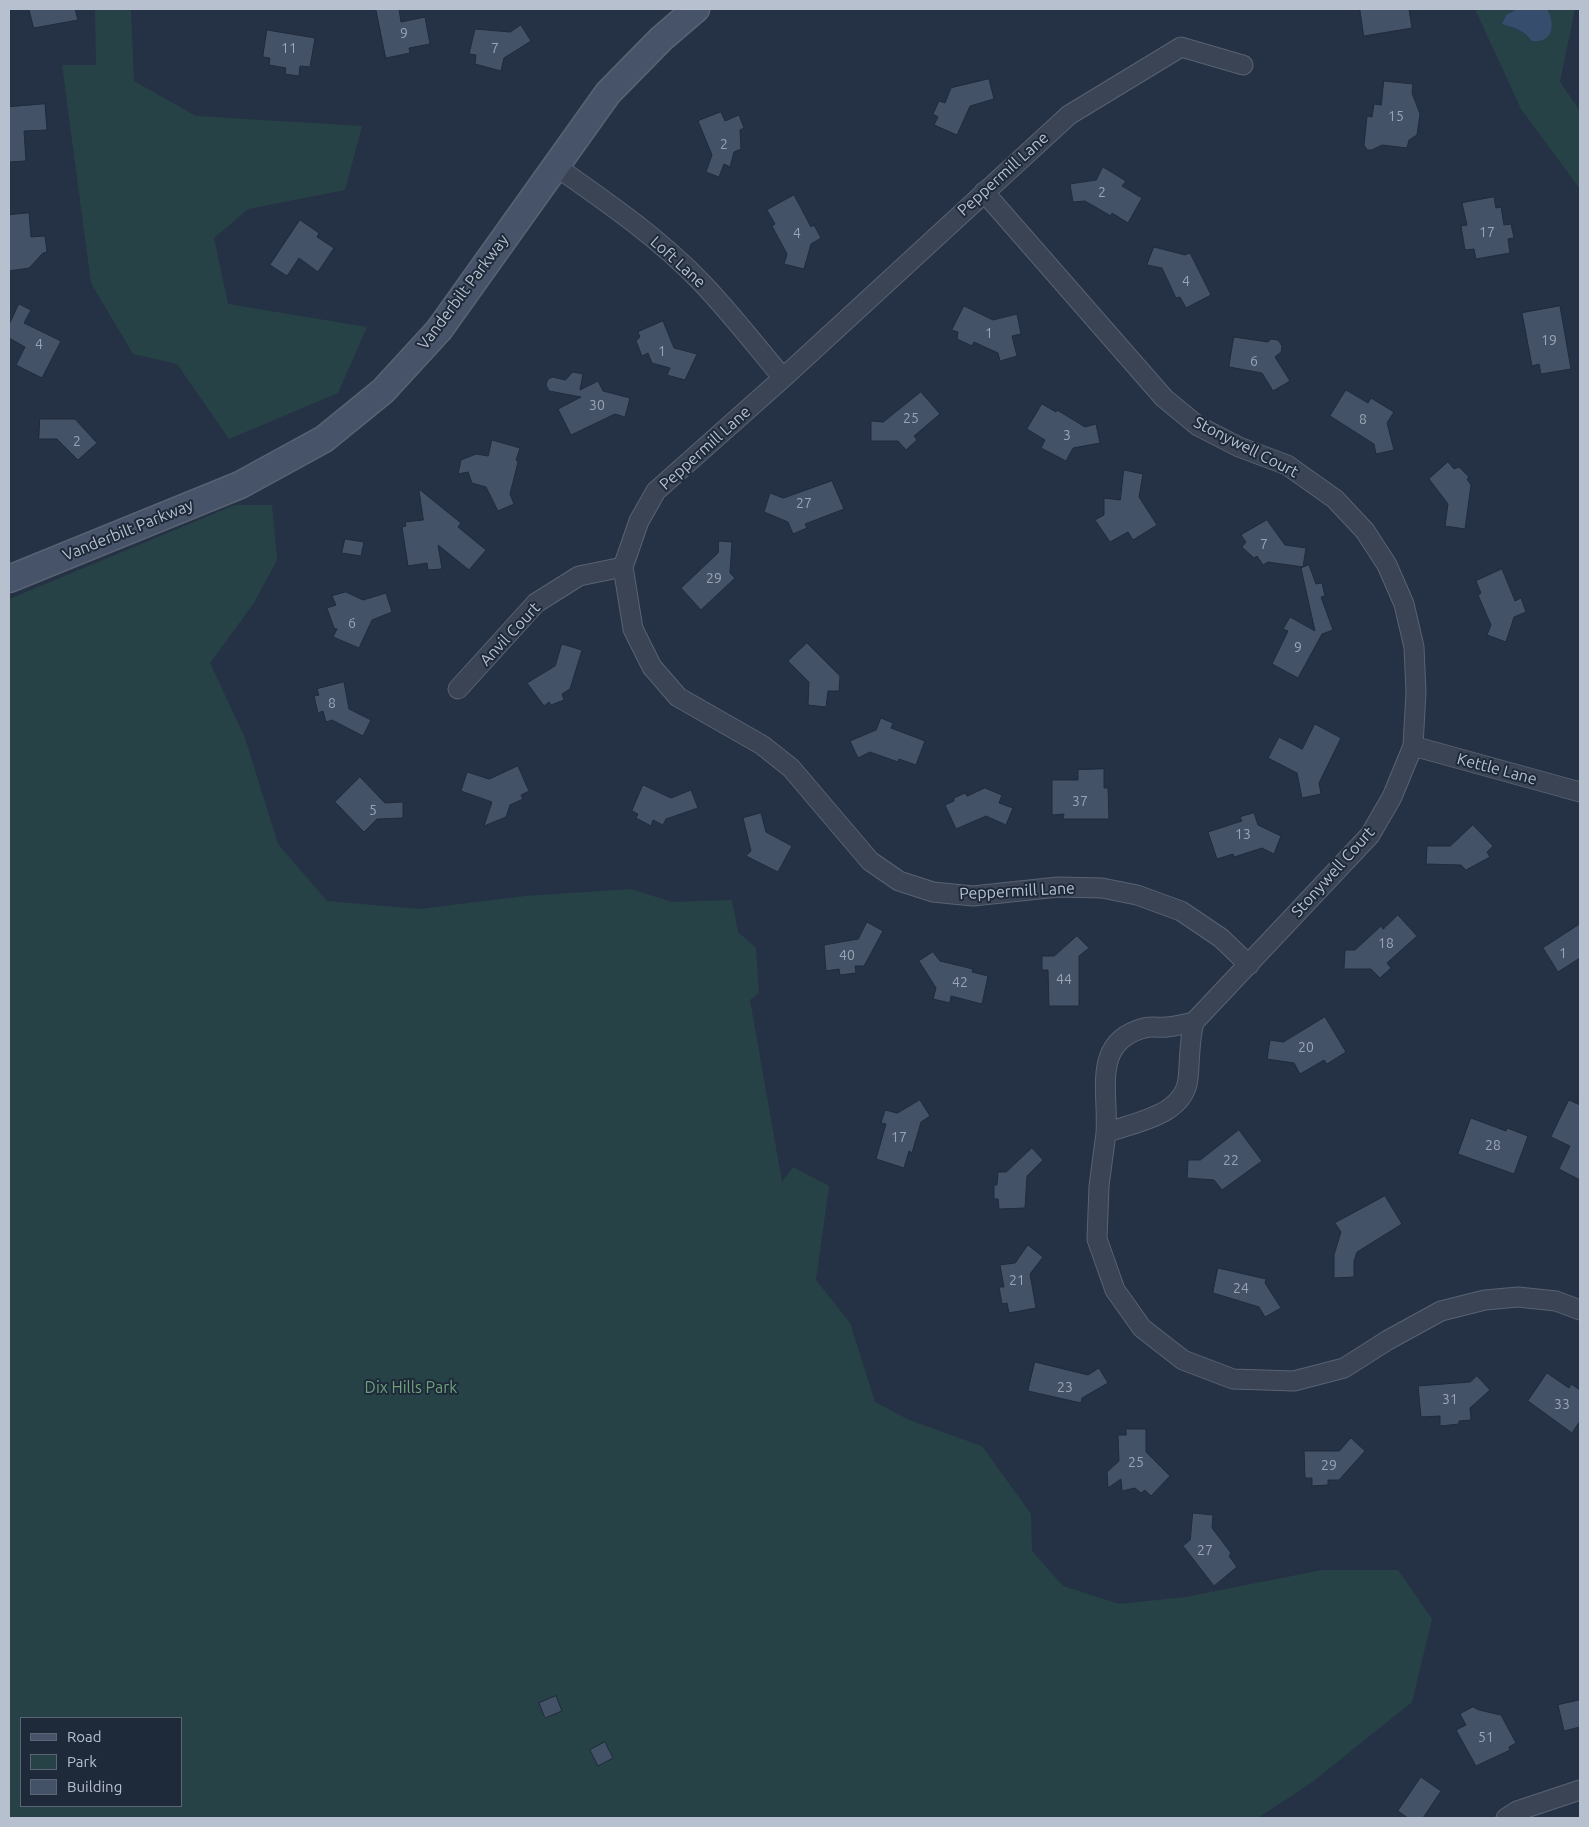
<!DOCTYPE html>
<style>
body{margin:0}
#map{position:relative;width:1589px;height:1827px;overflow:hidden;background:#253245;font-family:Ubuntu,sans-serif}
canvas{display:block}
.frame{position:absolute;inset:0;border:10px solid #b7c0ce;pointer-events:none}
.legend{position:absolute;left:20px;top:1717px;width:162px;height:90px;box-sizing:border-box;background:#1e293a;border:1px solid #5b6575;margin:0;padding:6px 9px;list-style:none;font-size:15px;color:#b7c0ce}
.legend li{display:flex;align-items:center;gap:10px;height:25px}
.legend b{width:25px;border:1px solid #5b6575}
</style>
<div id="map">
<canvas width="1589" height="1827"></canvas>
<div class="frame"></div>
<ul class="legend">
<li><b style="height:6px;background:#475368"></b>Road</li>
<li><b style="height:14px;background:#274246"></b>Park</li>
<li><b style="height:14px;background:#445268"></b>Building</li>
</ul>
</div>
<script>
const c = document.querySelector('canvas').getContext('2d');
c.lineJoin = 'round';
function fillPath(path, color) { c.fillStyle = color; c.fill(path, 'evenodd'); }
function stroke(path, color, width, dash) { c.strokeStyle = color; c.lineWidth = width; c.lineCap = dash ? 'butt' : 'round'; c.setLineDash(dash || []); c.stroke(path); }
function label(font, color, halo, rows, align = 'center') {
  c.font = font + ' Ubuntu,sans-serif'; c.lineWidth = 4; c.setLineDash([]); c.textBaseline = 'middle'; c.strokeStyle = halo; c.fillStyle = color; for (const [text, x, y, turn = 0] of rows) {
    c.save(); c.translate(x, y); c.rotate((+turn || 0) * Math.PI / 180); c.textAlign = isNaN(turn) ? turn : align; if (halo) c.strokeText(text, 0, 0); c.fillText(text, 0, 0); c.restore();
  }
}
const green = new Path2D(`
 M95 9H131L134 81 196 116 362 126 345 190 248 209 214 238 228 304 367 327 338 393 229 439 177 364 133 354 91 283 62 65H96Z
 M1475 9H1517L1506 15 1502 24C1515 28 1523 31 1532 41L1549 10 1547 9H1575L1560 82 1580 111V189L1521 109Z
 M235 505H272L277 560 254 603 210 663 245 738 278 844 327 901 420 909 525 896 631 889 672 902 732 900 738 932 756 948 759 993 750 1000 782 1182 793 1167 829 1186 816 1280 850 1323 875 1402 909 1420 982 1446 1031 1514 1032 1551 1063 1586 1119 1604 1186 1597 1322 1570H1398L1432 1619 1412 1702 1311 1783 1258 1818H9V599ZM21 1718H181V1806H21Z`);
const water = new Path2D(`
 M1517 9H1547C1556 25 1553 43 1532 41 1523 30 1515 28 1502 24L1506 15Z`);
const building = new Path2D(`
 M29 9H75L78 20 34 28Z
 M376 9H399L401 22 425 17 430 44 409 48 410 53 386 58Z
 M1360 9H1409L1412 28 1364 36Z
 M521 25 531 41 504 58 501 71 475 64 476 55 469 54 475 29 510 32Z
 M267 30 315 38 310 67 300 66 299 76 285 74 286 68 269 65 270 58 263 57Z
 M989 79 994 99 970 106 957 135 934 125 938 117 933 114 939 101 945 103 951 88Z
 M1384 81 1413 84 1412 93 1420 114 1417 135 1409 140 1407 148 1382 145 1372 150H1367L1364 145 1367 116 1372 117 1374 104 1381 105Z
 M45 104 47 130 24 131 26 161 9 162V107Z
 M721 112 725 121 739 115 744 128 740 130 741 149 734 152 730 167 724 164 719 177 706 172 712 155 698 121Z
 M1103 167 1126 181 1122 186 1142 198 1128 223 1112 213 1111 216 1085 201 1073 202 1070 184 1096 180Z
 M794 195 811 227 814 225 821 238 811 244 804 269 784 264 787 254 772 226 775 224 767 210Z
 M1494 197 1496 208 1501 207 1504 225 1511 224 1514 238 1508 239 1510 253 1476 259 1474 249 1465 250 1461 226 1467 225 1462 203Z
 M29 213 31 237 45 236 47 252 43 253 29 268 9 271V215Z
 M300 220 319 233 317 237 334 248 318 272 299 258 287 276 270 265Z
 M1154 247 1185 255 1190 253 1211 295 1186 308 1180 297 1176 298 1162 268 1147 265Z
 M19 304 31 310 24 323 61 341 42 378 16 365 25 347 9 338V325Z
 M964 306 993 320 1017 314 1021 334 1012 336 1017 356 1000 361 998 353 974 342 972 346 957 339 958 332 952 330Z
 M1560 306 1571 369 1541 374 1539 364 1532 366 1522 313Z
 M663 321 674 348 697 354 685 380 667 375 670 368 652 363 648 353 642 356 636 341 640 337 638 332Z
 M1234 337 1268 342 1271 339 1278 340 1282 346 1281 352 1275 357 1290 381 1273 391 1262 373 1229 367Z
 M573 372 583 374 580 390 598 381 603 391 630 398 625 417 615 414 571 435 558 409 581 397 549 391 546 385 548 379 553 377 565 380Z
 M1346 390 1368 403 1371 398 1394 412 1387 423 1394 450 1376 454 1374 444 1330 416Z
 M921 392 940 414 914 436 917 440 906 450 898 441H871V421L883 422Z
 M1042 404 1056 412 1057 410 1085 427 1096 424 1100 443 1073 448 1066 461 1041 448 1045 440 1027 429Z
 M40 419H75L97 443 78 460 57 439H39Z
 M492 440 520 448 516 460 518 462 510 494 514 504 498 511 486 487 472 483 468 472 458 474 461 460 476 454 488 456Z
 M1448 462 1454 469 1459 467 1469 477 1467 479 1471 485 1465 529 1445 526 1448 504 1429 479Z
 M1124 470 1143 474 1139 497 1157 525 1133 540 1128 532 1110 542 1095 520 1104 515V498L1120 500Z
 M832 481 844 509 805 524 807 528 793 534 788 522 764 512 770 493 783 498Z
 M419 489 461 523 458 527 486 550 469 570 438 545 442 569 428 570 427 563 408 566 402 527 406 526 405 522 423 520Z
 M1267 520 1285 545 1306 548 1303 567 1268 562 1263 565 1257 556 1254 558 1242 547 1246 542 1241 535Z
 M345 539 364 542 361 556 342 553Z
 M719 541 732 542 730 573 735 578 701 610 681 588 718 553Z
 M1309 565 1316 584 1322 583 1325 596 1321 597 1333 630 1322 634 1298 678 1272 664 1288 631 1283 629 1290 617 1315 631 1301 568Z
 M1502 569 1515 601 1521 598 1526 612 1514 617 1506 642 1487 635 1491 625 1478 595 1481 593 1476 581Z
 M346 592 363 600 386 593 392 612 372 620 359 648 333 637 337 629 334 628 327 608 336 605 332 596Z
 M807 643 840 676 839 691H828L826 707 808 705 809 682 788 661Z
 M562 644 582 650 570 689 562 694 564 700 551 705 549 702 544 706 527 683 555 666Z
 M344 682 349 709 371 720 363 736 332 720 326 722 323 711 318 713 314 696 319 695 317 689Z
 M881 718 893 723 891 728 925 741 916 765 899 759 898 762 870 752 858 758 850 741 876 730Z
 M1315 724 1341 738 1319 783 1321 794 1302 798 1297 773 1268 758 1279 737 1302 749Z
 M518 766 529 791 521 795 523 799 510 805 506 817 484 826 492 802 461 791 467 772 489 779Z
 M1104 769V788H1108L1109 819H1063L1064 814 1052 815V780H1078V770Z
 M360 777 385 803 403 802V818L377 819 364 832 335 802Z
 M643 785 671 798 691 790 698 808 666 819 663 825 653 820 651 826 636 818 638 814 632 811Z
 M985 788 1002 795 999 803 1013 808 1006 825 986 816 956 829 945 805 954 801V798L965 793 967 796Z
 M761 813 766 832 792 846 778 872 746 856 751 851 743 818Z
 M1254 813 1258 825 1281 836 1274 854 1262 848 1234 857 1233 854 1217 859 1208 832 1242 821 1240 817Z
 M1473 825 1493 846 1487 852 1490 857 1466 870 1461 865 1426 864 1427 846H1450Z
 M1398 915 1417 936 1387 963 1391 968 1380 978 1371 969H1344L1345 950H1355L1381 926 1383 929Z
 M867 922 883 931 864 966H855L856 973 840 975 839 969 826 971 824 945 858 939Z
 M1580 924V958L1558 972 1543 948Z
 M1077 936 1089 948 1079 956V1006H1049L1048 970H1042V956H1054Z
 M933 952 940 961 973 969 972 972 988 976 982 1004 951 996 950 1003 933 999 936 988 919 961Z
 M1325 1017 1346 1052 1327 1064 1324 1060 1300 1074 1294 1063 1267 1059 1270 1040 1283 1042Z
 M920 1100 930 1116 921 1122 912 1153 909 1151 904 1168 876 1159 886 1124 881 1123 885 1110 897 1113Z
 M1569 1100 1580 1105V1180L1559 1169 1570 1146 1551 1137Z
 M1471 1118 1506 1131 1507 1128 1528 1136 1514 1174 1458 1154Z
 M1239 1130 1262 1161 1222 1190 1214 1180 1187 1178 1188 1160H1200Z
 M1032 1148 1043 1160 1027 1176 1025 1208 999 1209 998 1199H994V1185H997L998 1172H1006Z
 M1385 1196 1402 1224 1357 1252 1354 1261V1277L1334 1278V1255L1341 1232 1335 1223Z
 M1028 1245 1043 1257 1030 1274 1036 1308 1009 1313 1007 1303 1002 1304 999 1287H1004L1000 1265 1015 1263Z
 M1218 1268 1266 1279 1265 1283 1281 1308 1265 1317 1259 1307 1213 1293Z
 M1035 1362 1088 1375 1099 1368 1108 1383 1082 1398 1081 1403 1028 1391Z
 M1547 1373 1569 1388 1571 1384 1580 1390V1421L1572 1433 1528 1401Z
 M1477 1376 1490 1390 1470 1408 1471 1420 1459 1421V1424L1440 1426V1416L1421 1417 1418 1386 1470 1382Z
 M1126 1429H1146V1452L1170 1476 1151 1496 1145 1490 1141 1493 1135 1488 1122 1491 1121 1479 1108 1488 1107 1472 1119 1461 1118 1435H1126Z
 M1351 1438 1365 1451 1339 1480H1328V1485L1312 1486V1478H1305L1304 1451H1339Z
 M1193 1513 1213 1515 1212 1528 1231 1553 1229 1556 1237 1567 1214 1586 1183 1546 1190 1540Z
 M556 1696 562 1711 545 1718 539 1703Z
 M1580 1700V1727L1564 1731 1558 1705Z
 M1473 1707 1479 1710 1501 1715 1516 1743 1509 1747 1510 1750 1476 1766 1456 1730 1466 1725 1460 1714Z
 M605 1742 613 1758 598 1766 590 1750Z
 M1421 1777 1441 1791 1423 1818H1408L1398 1811Z`);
const minor = new Path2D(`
 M1243 65 1181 47 1069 115 783 378 656 491 639 521 623 567 633 629 652 667 678 697 762 745 791 768 870 861 899 881 933 892 973 896 1058 887 1102 888 1137 895 1181 911 1221 938 1249 965
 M554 165C605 201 658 237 701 282 730 312 756 346 783 378
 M984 192 1164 398 1198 426 1239 447 1287 465 1335 499 1365 531 1387 565 1404 604 1414 647 1416 692 1413 746 1392 797 1370 835 1194 1022C1189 1041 1190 1060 1188 1079 1184 1116 1134 1122 1106 1133 1109 1092 1091 1042 1144 1028 1152 1026 1160 1028 1167 1027 1176 1026 1185 1024 1194 1022
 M458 689 536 603 579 576 623 567
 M1413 746 1580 792
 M1106 1133 1099 1186 1097 1239 1115 1290 1142 1328 1183 1360 1233 1379 1294 1381 1344 1368 1388 1340 1441 1311 1485 1300 1518 1297 1556 1301 1580 1310
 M1506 1818 1517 1811 1580 1790`);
const secondary = new Path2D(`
 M9 579 240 485 324 439 383 391 439 330 608 93 661 39 696 9`);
const numberNames = [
 ["9",404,33],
 ["11",289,48],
 ["7",495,48],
 ["15",1396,116],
 ["2",724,144],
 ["2",1102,192],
 ["17",1487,232],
 ["4",797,233],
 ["4",1186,281],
 ["1",989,333],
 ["19",1549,340],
 ["4",39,344],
 ["1",662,351],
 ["6",1254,361],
 ["30",597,405],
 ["25",911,418],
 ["8",1363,419],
 ["3",1067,435],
 ["2",77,441],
 ["27",804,503],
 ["7",1264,544],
 ["29",714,578],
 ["6",352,623],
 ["9",1298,647],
 ["8",332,703],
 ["37",1080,801],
 ["5",373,810],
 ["13",1243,834],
 ["18",1386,943],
 ["1",1563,953],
 ["40",847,955],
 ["44",1064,979],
 ["42",960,982],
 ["20",1306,1047],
 ["17",899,1137],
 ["28",1493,1145],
 ["22",1231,1160],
 ["21",1017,1280],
 ["24",1241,1288],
 ["23",1065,1387],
 ["31",1450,1399],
 ["33",1562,1404],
 ["25",1136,1462],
 ["29",1329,1465],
 ["27",1205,1550],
 ["51",1486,1737]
];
const streetNames = [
 ["Peppermill Lane",1003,174,-42],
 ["Loft Lane",678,262,42],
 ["Vanderbilt Parkway",463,292,-53],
 ["Stonywell Court",1246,447,27],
 ["Peppermill Lane",705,448,-42],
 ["Vanderbilt Parkway",128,530,-22],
 ["Anvil Court",510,634,-47],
 ["Kettle Lane",1497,769,15],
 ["Stonywell Court",1333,872,-48],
 ["Peppermill Lane",1017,891,-3]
];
const parkNames = [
 ["Dix Hills Park",411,1388]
];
fillPath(green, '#274246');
fillPath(water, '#374d6d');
fillPath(building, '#445268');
stroke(building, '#202b3c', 1);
stroke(minor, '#586272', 21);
stroke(secondary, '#586272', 29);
stroke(minor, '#3a4455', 19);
stroke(secondary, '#475368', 26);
label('14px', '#9aa4b4', null, numberNames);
label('16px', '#b7c0ce', '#1e293a', streetNames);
label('16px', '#6da17a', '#1e293a', parkNames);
</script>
